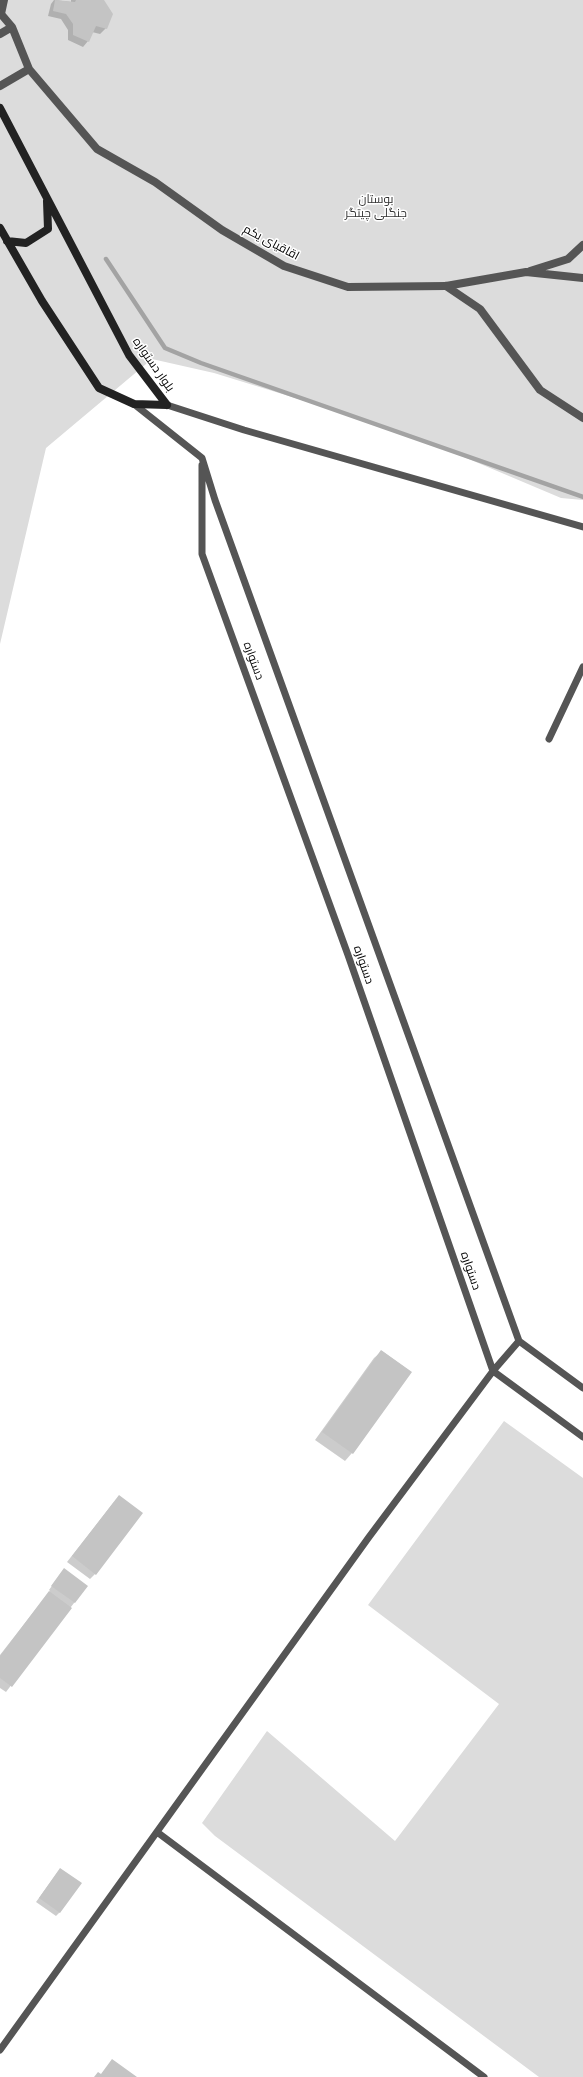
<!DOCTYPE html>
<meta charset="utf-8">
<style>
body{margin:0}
canvas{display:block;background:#fff}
</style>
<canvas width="583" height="2077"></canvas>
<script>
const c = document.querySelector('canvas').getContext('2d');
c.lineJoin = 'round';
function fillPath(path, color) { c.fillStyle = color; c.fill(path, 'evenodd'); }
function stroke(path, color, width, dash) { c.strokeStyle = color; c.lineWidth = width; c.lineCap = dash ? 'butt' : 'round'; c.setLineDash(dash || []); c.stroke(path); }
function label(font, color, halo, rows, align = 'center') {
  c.font = font + ' Roboto,Cairo,sans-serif'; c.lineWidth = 3; c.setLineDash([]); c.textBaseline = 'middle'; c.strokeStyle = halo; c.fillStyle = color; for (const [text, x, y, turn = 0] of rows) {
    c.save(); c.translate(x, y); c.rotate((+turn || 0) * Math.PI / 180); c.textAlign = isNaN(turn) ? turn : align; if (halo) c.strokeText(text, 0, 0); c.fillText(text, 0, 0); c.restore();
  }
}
const green = new Path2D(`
 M0 0H583V500L561 498 464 457 344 413 214 373 152 359 46 448 0 644Z
 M504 1421 583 1478V2077H539L215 1836 202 1823 267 1731 395 1841 499 1704 368 1605Z`);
const shadow = new Path2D(`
 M54 0 71 2V0H102L106 28 100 34 92 32 88 41 83 47 68 40V30L61 19 48 16 51 4Z
 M382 1351 411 1372 352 1453 345 1461 315 1440 374 1358Z
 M114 1502 95 1574 90 1579 67 1562Z
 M61 1573 87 1586 6 1692 0 1688V1655L50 1591 49 1590Z
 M57 1873 60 1912 56 1916 36 1902Z`);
const stream = new Path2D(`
 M106 259 165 348 201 363 583 497`);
const building = new Path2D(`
 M55 0 75 2 76 0H104L113 14 107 29 96 26 89 42 73 35V24L66 14 53 11Z
 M381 1350 412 1372 353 1454 322 1432Z
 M119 1495 143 1513 96 1575 72 1556Z
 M64 1568 88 1586 75 1603 51 1586Z
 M49 1591 72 1608 12 1687 0 1678V1656Z
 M60 1868 82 1883 60 1913 39 1898Z
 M112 2059 137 2077H94L98 2072 101 2074Z`);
const service = new Path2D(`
 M134 404 202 458 215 500 519 1341 583 1388
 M167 405 244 430 583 527
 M202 465V554L348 955 493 1371 583 1437
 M549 739 583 667
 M157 1832 484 2077
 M0 2050 369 1537 493 1371 519 1341`);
const minor = new Path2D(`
 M530 271 568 259 583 245
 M446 286 480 309 540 390 583 418
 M446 286 526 272 583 278`);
const tertiary = new Path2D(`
 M4 0 1 14 12 27 29 69 97 149 155 182 222 230 284 266 348 287 446 286
 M0 34 12 27
 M0 86 29 69`);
const secondary = new Path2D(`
 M0 108 129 355 167 405
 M0 228 42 301 99 388 134 404 167 405
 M7 241 26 243 48 229 47 201`);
const parkNames = [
 ["بوستان",376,200],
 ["جنگلی چیتگر",376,214]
];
const streetNames = [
 ["اقاقیای یکم",271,243,28],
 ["بلوار دستواره",153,365,55],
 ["دستواره",253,661,70],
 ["دستواره",363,965,71],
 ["دستواره",470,1271,71]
];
fillPath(green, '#dcdcdc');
fillPath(shadow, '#0003');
stroke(stream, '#a3a3a3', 4.5);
fillPath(building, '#c4c4c4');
stroke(service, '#555', 7);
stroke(minor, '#555', 8);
stroke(tertiary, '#555', 8);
stroke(secondary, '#222', 8);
label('12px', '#333', '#fff', parkNames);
label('12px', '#000', '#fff', streetNames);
</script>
